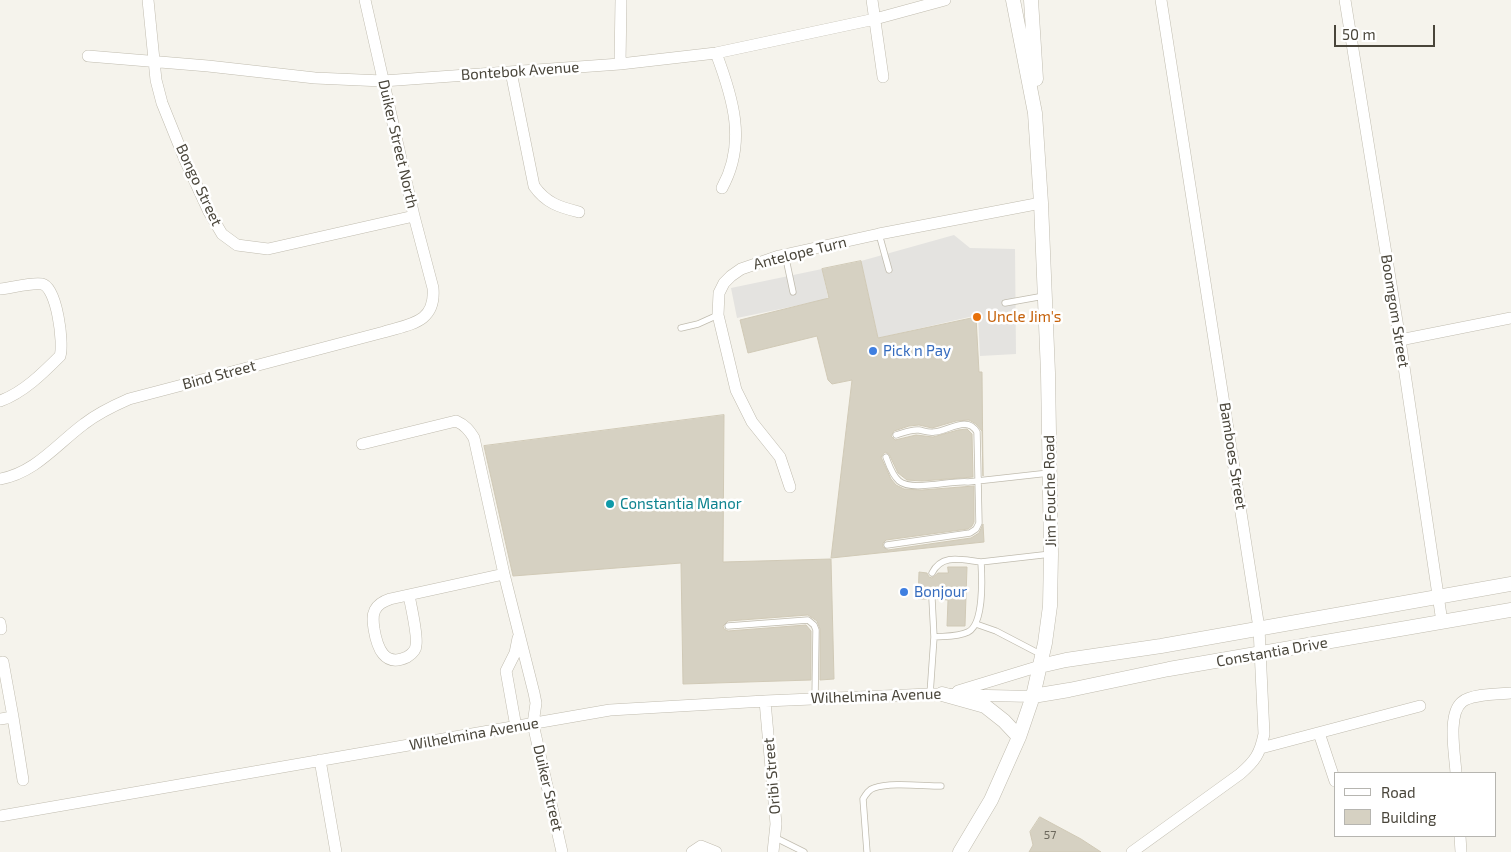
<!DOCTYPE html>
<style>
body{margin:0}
#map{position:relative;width:1511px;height:852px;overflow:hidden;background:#f5f3ec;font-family:"Exo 2",sans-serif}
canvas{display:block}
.legend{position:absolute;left:1334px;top:772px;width:162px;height:65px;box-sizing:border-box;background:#fff;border:1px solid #b6b5b0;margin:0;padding:6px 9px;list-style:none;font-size:15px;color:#49453a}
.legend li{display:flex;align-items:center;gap:10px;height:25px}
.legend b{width:25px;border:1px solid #b6b5b0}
.scale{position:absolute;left:1334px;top:25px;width:101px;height:22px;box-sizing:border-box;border:2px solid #49453a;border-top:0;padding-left:6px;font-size:15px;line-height:18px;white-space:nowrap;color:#49453a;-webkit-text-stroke:4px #fff;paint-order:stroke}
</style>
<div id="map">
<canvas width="1511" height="852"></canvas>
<ul class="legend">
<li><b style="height:6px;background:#fff"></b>Road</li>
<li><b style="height:14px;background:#d6d1c2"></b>Building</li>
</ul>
<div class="scale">50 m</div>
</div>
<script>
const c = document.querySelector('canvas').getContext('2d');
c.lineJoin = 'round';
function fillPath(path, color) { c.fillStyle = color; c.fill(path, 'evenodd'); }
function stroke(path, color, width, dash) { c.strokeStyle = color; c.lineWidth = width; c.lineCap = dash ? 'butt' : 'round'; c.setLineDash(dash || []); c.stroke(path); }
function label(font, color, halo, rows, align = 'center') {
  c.font = font + ' "Exo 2",sans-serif'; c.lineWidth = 5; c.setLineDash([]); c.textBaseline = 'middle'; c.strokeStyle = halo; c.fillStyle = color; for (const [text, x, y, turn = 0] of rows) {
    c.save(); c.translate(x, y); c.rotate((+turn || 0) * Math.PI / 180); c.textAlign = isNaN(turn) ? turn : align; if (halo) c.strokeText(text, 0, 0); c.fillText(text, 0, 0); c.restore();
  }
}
const parking = new Path2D(`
 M954 235 970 248 1015 249 1016 354 980 356 978 315 878 338 861 261Z
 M822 269 828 297 824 300 737 318 731 288Z`);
const building = new Path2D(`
 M861 261 878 338 976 317 979 372H982L983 476 982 431 976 424 969 420 956 421 932 428 919 425 909 426 894 431 891 436 895 440 916 435 933 437 958 430 967 429 972 434 973 477 922 481 907 480 898 473 889 454 885 452 881 457 891 479 896 485 904 489 922 490 974 486V522L972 526 968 529 886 540 883 543V547L888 550 971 538 979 533 983 524 984 542 831 558 852 380 832 384 828 380 817 336 748 353 740 320 829 298 822 269Z
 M724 415 723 562 831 559 834 679 820 680V629L817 621 808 615 728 621 723 626 724 629 728 631 806 625 811 631V680L683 684 681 563 513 576 484 446Z
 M948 567H967L965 626H947L948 600 937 599 936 596 932 594 929 595 927 599H918L919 572 927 573 929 577 932 578 938 573H948Z
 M1040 817 1081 839 1101 852H1029L1033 845 1030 832Z`);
const service = new Path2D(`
 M879 234 889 270
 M785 254 793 292
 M1005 303 1044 296
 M681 328 698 324 718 315
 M886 457C889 465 892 475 899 481 912 492 951 480 968 482L1049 473
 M887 545 970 533 976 529 979 523 977 432C967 415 949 431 934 432 929 433 924 431 919 430 911 429 903 433 896 435
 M932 573C942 553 962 560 981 562
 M932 599 934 637
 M976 624 996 631 1042 655
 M728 626 808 620 814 625 816 630 815 699
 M930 694 934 637C945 636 958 637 968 632 984 624 982 578 981 562L1051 554
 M774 837 804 852
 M867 852 863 799C866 794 869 789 874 788 891 782 922 786 941 786`);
const minor = new Path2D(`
 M148 0 156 80 162 103 185 160 209 212 222 234 237 245 268 249 414 216
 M872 0 883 77
 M1345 0 1400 340 1442 622
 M716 53C733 98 747 143 722 188
 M88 56 208 66 315 78 383 81 620 64 716 53 875 19 945 0
 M620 64 621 0
 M511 72 534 186C546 203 559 207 579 212
 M0 289C12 288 31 282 42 284 57 287 64 344 60 356 43 373 23 393 0 401
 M1400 340 1511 318
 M362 444 456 421C465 425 469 430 474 438L504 574 534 693 536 703 533 724 562 852
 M0 479C35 473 57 444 84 424 98 413 113 406 129 399L384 332C410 324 436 323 433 288L414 216 365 0
 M790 487 780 457 752 422 736 390 718 315 719 293 724 283 731 276 741 269 779 256 879 234 1041 203
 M409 595C411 607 418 635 416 645 416 650 412 654 407 657 384 668 377 647 374 629 373 622 372 616 375 610 378 604 384 601 390 599L504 574
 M0 623 1 629
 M958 691 1040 666
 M765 701 776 824 773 852
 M13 717 23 780
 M0 719 13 717 3 662
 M516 727 506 671 515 653 518 638
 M1319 733 1335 781
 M1261 748 1420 706
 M320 760 336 852
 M1456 773C1455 755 1447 714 1462 702 1471 694 1498 694 1511 693
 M0 816 610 710 765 701 930 694C964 694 998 697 1033 696
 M1460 836 1461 852
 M692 852 701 846 716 852
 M1132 852 1240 774C1255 761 1260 754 1264 734L1259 628 1161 0`);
const tertiary = new Path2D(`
 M1031 0 1036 79
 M1040 666 1066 660 1161 646 1511 584
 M942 694 985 706 1004 721 1019 737
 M1033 696 1069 690 1169 669 1511 610
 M960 852 991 800 1019 737 1033 696 1045 643 1050 606 1051 554 1048 373 1041 203 1035 113 1013 0`);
const markers = [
 [977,317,5,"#e8710a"],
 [873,351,5,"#3f7fe0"],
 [610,504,5,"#0f9aa8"],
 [904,592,5,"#3f7fe0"]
];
const numberNames = [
 ["57",1050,835]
];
const streetNames = [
 ["Bontebok Avenue",520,71,-4],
 ["Duiker Street North",398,144,77],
 ["Bongo Street",199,185,65],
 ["Antelope Turn",800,253,-14],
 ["Boomgom Street",1395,311,81],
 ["Bind Street",219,375,-15],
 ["Bamboes Street",1233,456,81],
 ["Jim Fouche Road",1050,491,-91],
 ["Constantia Drive",1272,652,-10],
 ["Wilhelmina Avenue",876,696,-2],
 ["Wilhelmina Avenue",474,734,-10],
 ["Oribi Street",772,776,-95],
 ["Duiker Street",548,788,77]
];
const foodNames = [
 ["Uncle Jim's",987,317]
];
const shopNames = [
 ["Pick n Pay",883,351],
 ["Bonjour",914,592]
];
const cultureNames = [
 ["Constantia Manor",620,504]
];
fillPath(parking, '#e4e3e0');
fillPath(building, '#d6d1c2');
stroke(building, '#d0c9b6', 1);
stroke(service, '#c0bcaf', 7);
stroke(minor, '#c0bcaf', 12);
stroke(tertiary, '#c0bcaf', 15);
stroke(service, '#fff', 5.5);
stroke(minor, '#fff', 11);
stroke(tertiary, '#fff', 14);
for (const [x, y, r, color] of markers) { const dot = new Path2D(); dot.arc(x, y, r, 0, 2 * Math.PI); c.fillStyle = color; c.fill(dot); stroke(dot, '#fff', 2); }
label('12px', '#6c685c', null, numberNames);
label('15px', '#49453a', '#fff', streetNames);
label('15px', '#c56008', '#fff', foodNames, 'left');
label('15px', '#366cbe', '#fff', shopNames, 'left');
label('15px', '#0d838f', '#fff', cultureNames, 'left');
</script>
